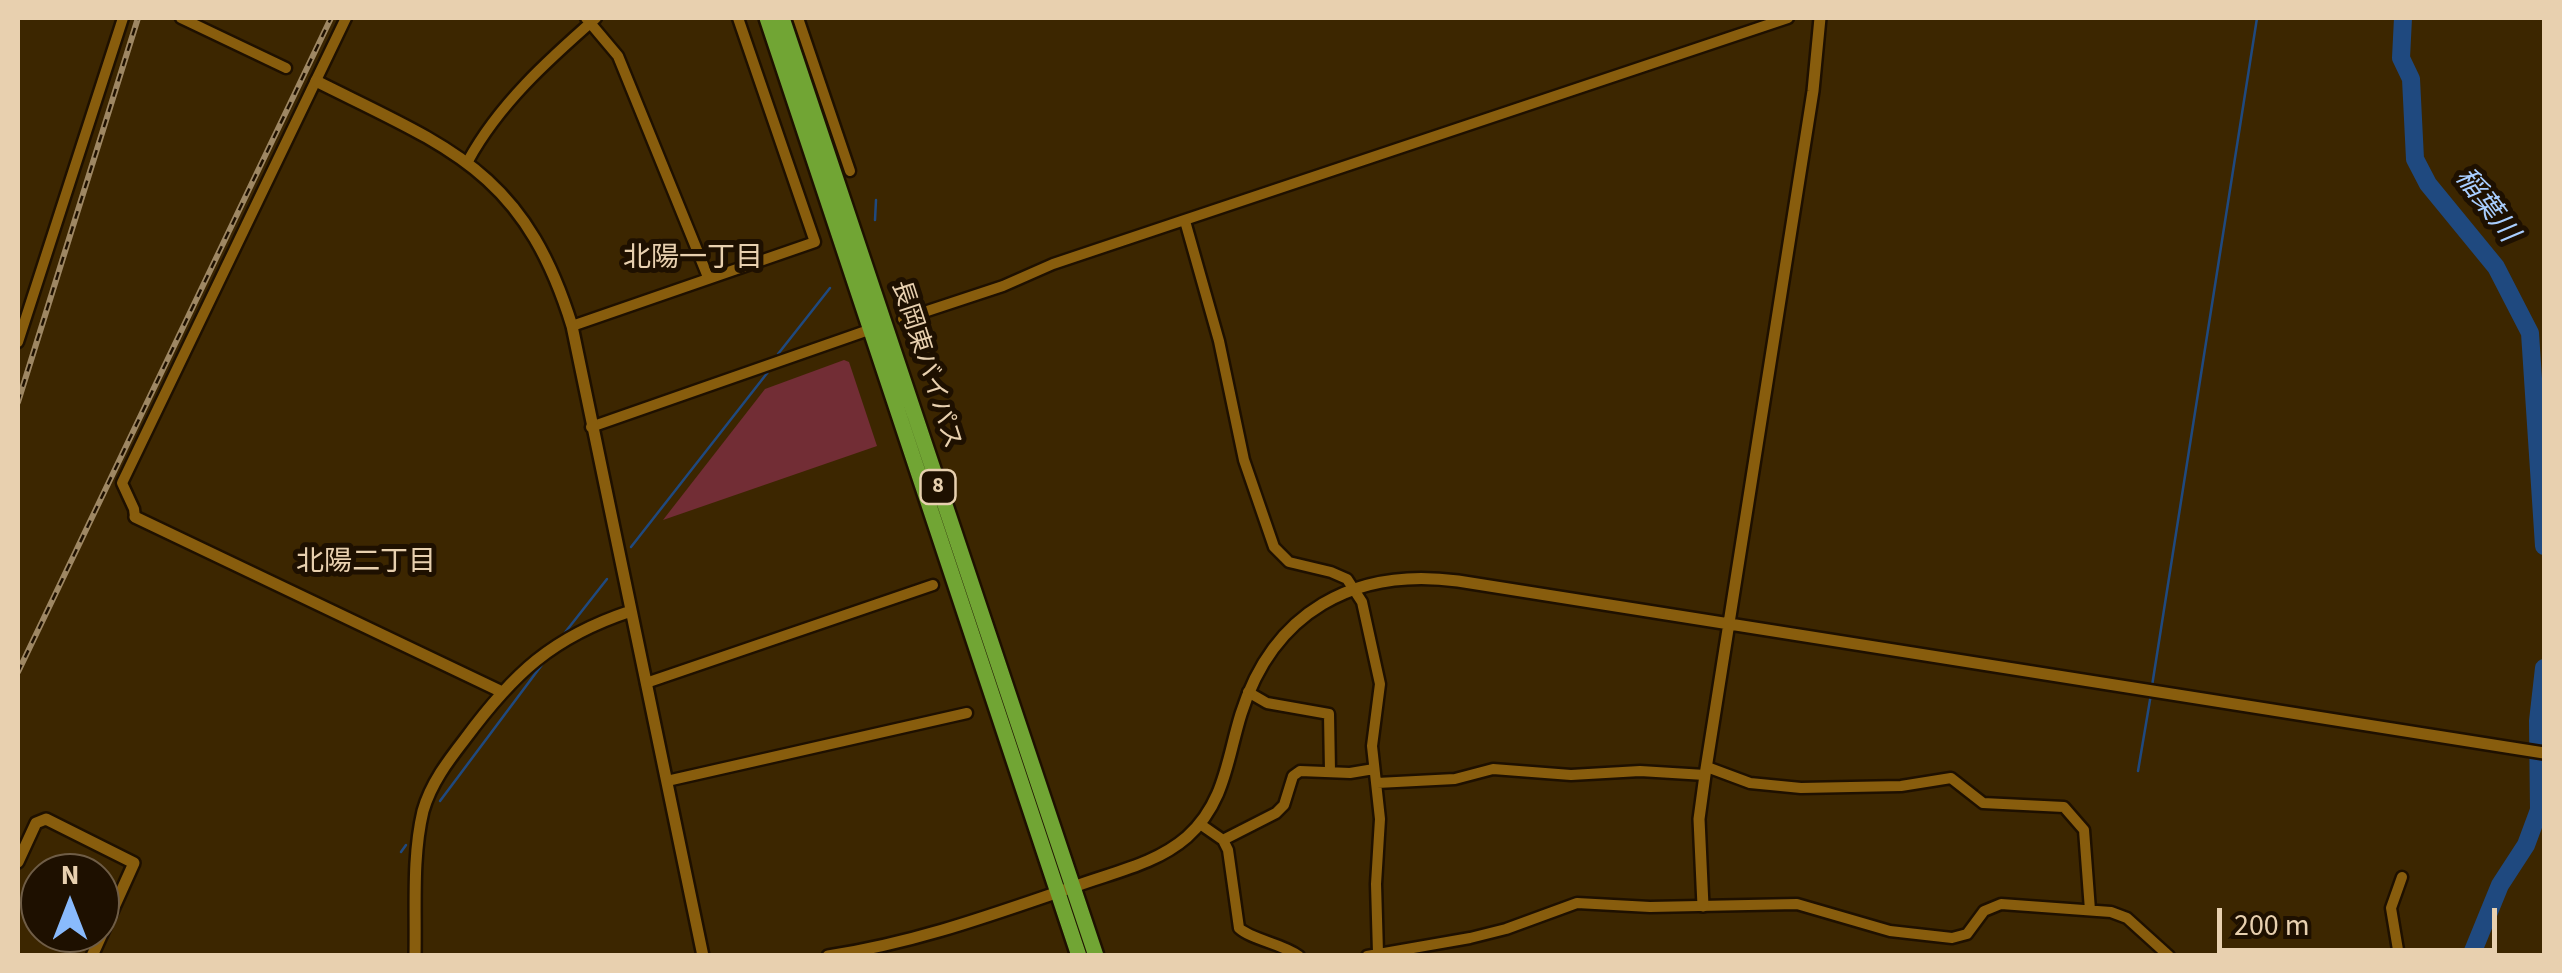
<!DOCTYPE html>
<meta charset="utf-8">
<style>
body{margin:0}
#map{position:relative;width:2562px;height:973px;overflow:hidden;background:#3c2600;font-family:"Source Sans 3",sans-serif}
canvas{display:block}
.frame{position:absolute;inset:0;border:20px solid #e8d0af;pointer-events:none}
.north{position:absolute;left:20px;top:853px;width:100px;height:100px;box-sizing:border-box;background:#1e1000;border:2px solid #6f5d46;border-radius:50%;rotate:0deg;font-size:28px;font-weight:700;line-height:40px;text-align:center;color:#e8d0af}
.north::after{content:'';display:block;margin:auto;width:35px;height:45px;background:#89bafc;clip-path:polygon(50% 0,100% 100%,50% 72%,0 100%)}
.scale{position:absolute;left:2217px;top:908px;width:280px;height:45px;box-sizing:border-box;border:5px solid #e8d0af;border-top:0;padding-left:12px;font-size:30px;line-height:35px;white-space:nowrap;color:#e8d0af;-webkit-text-stroke:8px #1e1000;paint-order:stroke}
</style>
<div id="map">
<canvas width="2562" height="973"></canvas>
<div class="frame"></div>
<div class="north">N</div>
<div class="scale">200 m</div>
</div>
<script>
const c = document.querySelector('canvas').getContext('2d');
c.lineJoin = 'round';
function fillPath(path, color) { c.fillStyle = color; c.fill(path, 'evenodd'); }
function stroke(path, color, width, dash) { c.strokeStyle = color; c.lineWidth = width; c.lineCap = dash ? 'butt' : 'round'; c.setLineDash(dash || []); c.stroke(path); }
function label(font, color, halo, rows, align = 'center') {
  c.font = font + ' "Source Sans 3","Noto Sans JP",sans-serif'; c.lineWidth = 10; c.setLineDash([]); c.textBaseline = 'middle'; c.strokeStyle = halo; c.fillStyle = color; for (const [text, x, y, turn = 0] of rows) {
    c.save(); c.translate(x, y); c.rotate((+turn || 0) * Math.PI / 180); c.textAlign = isNaN(turn) ? turn : align; if (halo) c.strokeText(text, 0, 0); c.fillText(text, 0, 0); c.restore();
  }
}
const green = new Path2D(`
 M844 360 849 362 877 446 663 520 765 389Z`);
const stream = new Path2D(`
 M875 220 876 200
 M778 354 830 288
 M631 547 768 372
 M563 635 607 579
 M2152 686 2257 18
 M2138 771 2151 694
 M440 801 544 662
 M401 852 406 845`);
const river = new Path2D(`
 M2403 18 2401 58 2411 79 2415 159 2428 184 2496 267 2530 333 2544 546
 M2471 956 2500 885 2526 845 2539 810 2538 721 2544 668`);
const minor = new Path2D(`
 M181 18 286 68
 M586 18 618 56 708 277
 M798 18 850 171
 M468 161C499 104 548 60 596 18
 M1185 221 1219 341 1244 460 1274 547 1289 562 1331 572 1347 579 1362 602 1380 684 1372 746 1380 819 1376 884 1378 953
 M903 319 1003 286 1053 264 1788 18
 M572 326 815 242 738 18
 M18 342 123 18
 M591 427 863 332
 M135 517 134 509 122 483 346 18
 M646 683 933 585
 M1248 692 1267 703 1329 714 1330 771
 M1707 767 1750 783 1801 788 1901 786 1951 778 1983 803 2064 807 2084 830 2090 910
 M667 781 967 713
 M1377 783 1455 779 1493 769 1571 775 1640 771 1705 775
 M1200 824 1223 840 1228 850 1239 928C1252 940 1281 943 1299 956
 M1223 840 1276 813 1284 805 1293 776 1300 771 1350 773 1374 769
 M1367 956 1470 938 1506 929 1577 903 1650 907 1797 904 1890 931 1952 938 1967 934 1984 911 2001 904 2111 912 2127 918 2169 956
 M2399 956 2391 908 2402 877`);
const tertiary = new Path2D(`
 M316 81C450 148 524 171 572 326L703 956
 M135 517 500 691
 M18 862 36 823 46 819 134 863 92 956
 M1703 906 1699 819 1705 775 1813 91 1820 18
 M415 956C416 908 412 857 423 811 431 783 448 761 465 739 513 674 552 637 631 611
 M828 956C918 942 991 915 1076 886 1114 872 1156 864 1187 837 1225 803 1227 759 1241 714 1273 612 1354 567 1458 581L2544 753`);
const trunk = new Path2D(`
 M767 18 1079 956
 M782 18 1096 956`);
const rail = new Path2D(`
 M18 402 138 18
 M18 672 331 18`);
const shields = [
 [938,487,35]
];
const shieldNames = [
 ["8",938,487]
];
const streetNames = [
 ["長岡東バイパス",925,365,72]
];
const waterNames = [
 ["稲葉川",2485,206,53]
];
const neighbourhoodNames = [
 ["北陽一丁目",693,260],
 ["北陽二丁目",366,564]
];
fillPath(green, '#722d35');
stroke(stream, '#1f497f', 2.5);
stroke(river, '#1f497f', 18);
stroke(minor, '#1e1000', 15);
stroke(tertiary, '#1e1000', 16);
stroke(trunk, '#1e1000', 20);
stroke(minor, '#885d0d', 10);
stroke(tertiary, '#885d0d', 11);
stroke(trunk, '#71a534', 15);
stroke(rail, '#9e8763', 6);
stroke(rail, '#1e1000', 2.5, [8]);
for (const [x, y, w] of shields) { const box = new Path2D(); box.roundRect(x - w / 2, y - 17, w, 34, 8); c.fillStyle = '#1e1000'; c.fill(box); stroke(box, '#e8d0af', 2.5); }
label('bold 22px', '#e8d0af', null, shieldNames);
label('25px', '#e8d0af', '#1e1000', streetNames);
label('italic 28px', '#a9ceff', '#1e1000', waterNames);
label('28px', '#e8d0af', '#1e1000', neighbourhoodNames);
</script>
